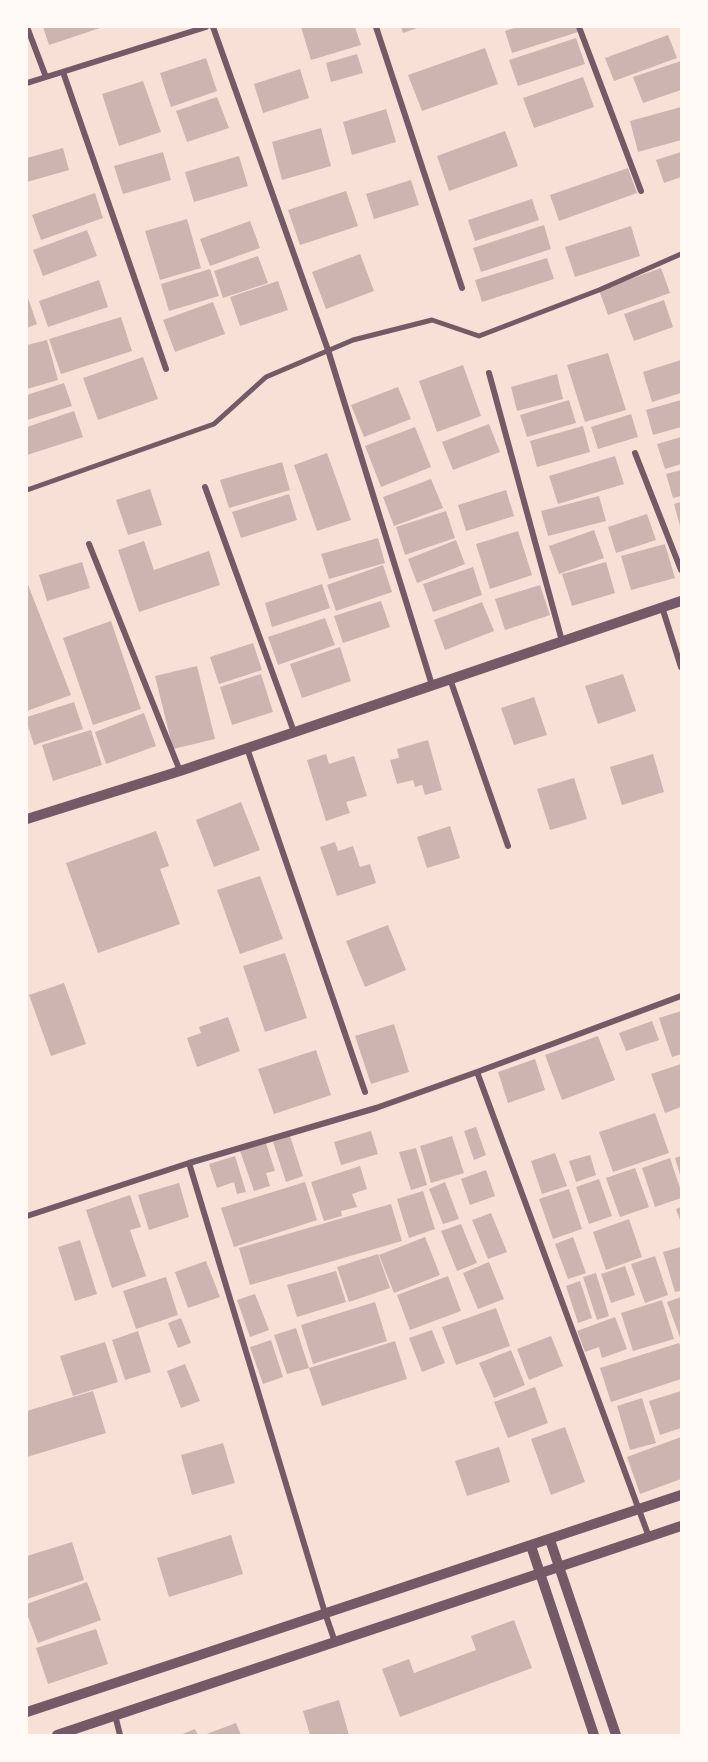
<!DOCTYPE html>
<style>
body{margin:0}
#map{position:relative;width:708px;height:1762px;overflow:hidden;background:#f7e1d7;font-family:Roboto,sans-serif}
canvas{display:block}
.frame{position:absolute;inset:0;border:28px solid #fffaf5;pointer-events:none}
</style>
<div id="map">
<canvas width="708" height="1762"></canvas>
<div class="frame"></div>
</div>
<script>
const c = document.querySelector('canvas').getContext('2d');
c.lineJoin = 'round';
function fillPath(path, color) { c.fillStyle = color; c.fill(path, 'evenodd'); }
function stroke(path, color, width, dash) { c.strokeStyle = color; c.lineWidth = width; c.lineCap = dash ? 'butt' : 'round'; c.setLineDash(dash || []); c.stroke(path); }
const building = new Path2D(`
 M43 27H103L49 45Z
 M301 27H355L361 45 311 60Z
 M401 27H420L403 33Z
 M517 27H576L578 32 512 53 505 31Z
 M668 35 677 58 614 81 605 58Z
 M576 38 585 64 518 86 509 60Z
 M485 48 498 84 422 111 408 75Z
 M357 54 363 73 331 82 326 63Z
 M206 58 217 91 171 107 160 73Z
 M681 61V90L643 103 633 77Z
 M300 69 309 98 263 113 254 84Z
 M583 77 594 107 534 128 523 98Z
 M143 81 161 132 119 146 102 94Z
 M217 97 229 128 187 142 176 111Z
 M681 107V140L638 152 630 121Z
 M386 109 396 142 352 155 343 122Z
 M321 128 331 166 282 180 272 142Z
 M505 131 518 166 449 191 437 156Z
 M63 148 69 170 27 182V158Z
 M163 152 171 180 123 194 114 166Z
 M681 152V177L664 183 656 160Z
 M239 156 248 186 194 202 185 172Z
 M628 168 637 193 559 221 550 195Z
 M411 180 419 205 374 219 366 194Z
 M346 191 358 226 300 245 288 210Z
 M95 193 103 218 41 240 32 215Z
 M532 199 539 220 475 241 468 220Z
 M187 219 201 268 160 280 145 231Z
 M250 221 260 248 210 266 200 239Z
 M544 225 551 249 481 272 473 248Z
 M631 226 640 256 575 277 565 247Z
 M87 230 97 256 43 276 33 250Z
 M360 254 374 291 326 309 312 272Z
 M258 256 268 283 223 298 214 271Z
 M547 258 554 279 482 302 475 280Z
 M661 268 670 293 608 315 599 290Z
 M210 269 219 296 169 311 161 284Z
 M99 280 108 307 48 327 39 301Z
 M278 281 288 310 240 326 230 297Z
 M27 295 37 324 27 328Z
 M664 300 673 327 634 341 624 314Z
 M213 302 225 334 175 352 163 320Z
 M121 317 132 351 61 374 49 339Z
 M47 340 58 380 27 389V345Z
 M608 353 626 410 585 422 567 365Z
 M143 357 158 399 98 420 83 378Z
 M681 360V393L652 402 643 372Z
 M463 365 481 416 437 432 419 381Z
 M557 374 563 399 517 411 511 387Z
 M64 383 72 406 27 420V395Z
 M398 387 411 419 364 437 351 405Z
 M569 400 576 423 527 437 520 415Z
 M681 400V427L653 435 646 410Z
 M74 411 83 437 27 455V427Z
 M631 414 638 437 598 449 591 427Z
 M489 424 500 452 453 470 442 442Z
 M583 426 590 452 537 467 530 441Z
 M415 427 431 467 381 487 365 446Z
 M681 437V464L665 469 657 444Z
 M327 453 351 520 317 531 294 465Z
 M615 456 624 484 558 504 549 476Z
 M282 462 290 490 229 508 220 480Z
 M681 470V496L673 498 666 474Z
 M431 479 443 508 394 526 383 497Z
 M150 489 162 525 128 535 116 500Z
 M506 490 514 516 466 531 458 505Z
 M289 494 297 520 241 538 232 512Z
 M599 496 606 521 548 536 541 511Z
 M681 502V526H680L674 504Z
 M446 511 455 538 405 555 396 527Z
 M647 514 656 540 616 553 608 527Z
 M594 530 604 558 559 574 549 546Z
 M518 531 532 575 490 589 476 544Z
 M378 538 385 563 329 579 321 554Z
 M456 540 465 564 417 583 408 559Z
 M144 541 154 570 209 551 220 585 139 612 118 550Z
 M665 544 675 578 631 590 621 556Z
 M82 562 90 588 47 601 39 575Z
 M606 562 615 593 572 606 562 574Z
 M383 565 392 592 336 611 327 585Z
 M473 567 482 595 433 612 423 584Z
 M27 582 71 695 27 711Z
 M322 584 330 608 272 627 265 603Z
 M540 585 550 615 505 630 495 599Z
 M381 601 390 627 343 643 334 616Z
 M482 602 494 631 445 650 434 620Z
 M325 618 335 645 278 665 268 637Z
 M111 621 141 709 93 725 63 638Z
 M253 643 262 670 219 684 210 657Z
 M340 647 351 681 302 698 290 664Z
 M197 666 215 739 173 749 155 676Z
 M261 674 273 712 232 725 220 687Z
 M623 674 636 711 598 724 585 686Z
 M534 697 547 735 514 745 501 708Z
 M74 702 83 729 34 745 27 723V717Z
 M144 713 156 746 106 764 95 732Z
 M91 730 102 765 53 781 42 745Z
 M428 740 442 790 425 795 422 785 415 787 413 780 397 784 390 760 399 758 397 749Z
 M326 754 329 764 354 756 367 796 346 802 350 813 326 821 307 760Z
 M653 754 664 792 622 805 610 767Z
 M574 778 587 819 550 830 537 789Z
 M241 802 260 850 214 867 196 820Z
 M450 826 460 858 427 868 417 837Z
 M156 831 169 866 160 869 180 924 98 953 66 863Z
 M335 842 338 851 353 846 360 867 370 864 376 883 337 896 320 847Z
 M260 876 283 939 240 954 217 890Z
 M388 925 406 970 365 987 346 941Z
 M285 953 307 1018 265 1032 243 966Z
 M64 983 86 1044 51 1056 29 995Z
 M681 1011V1054L672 1057 659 1018Z
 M228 1017 240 1051 197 1067 187 1038 201 1033 199 1027Z
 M652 1021 659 1040 626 1051 619 1033Z
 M394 1024 409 1072 371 1084 355 1036Z
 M598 1036 615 1080 562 1100 545 1055Z
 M316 1050 331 1095 274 1114 258 1069Z
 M535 1059 545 1090 508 1103 498 1072Z
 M681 1064V1107L665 1113 651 1074Z
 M655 1113 669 1153 613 1172 599 1132Z
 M476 1127 486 1155 474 1160 464 1131Z
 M371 1131 378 1154 341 1165 334 1142Z
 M290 1136 303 1176 286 1182 273 1142Z
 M452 1136 464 1173 431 1183 420 1146Z
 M266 1143 275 1171 266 1173 270 1186 254 1191 240 1151Z
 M416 1148 427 1185 411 1190 399 1152Z
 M555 1153 567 1186 542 1194 531 1161Z
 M590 1155 596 1175 576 1182 569 1161Z
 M235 1156 246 1192 237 1194 234 1182 217 1188 209 1164Z
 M681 1156V1175H680L675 1158Z
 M670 1158 681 1191V1198L655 1207 642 1168Z
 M360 1166 367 1189 352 1194 357 1207 341 1211 342 1216 324 1221 311 1182Z
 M635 1168 649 1207 620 1217 606 1178Z
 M486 1170 495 1196 470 1205 461 1179Z
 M599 1179 612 1216 589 1224 576 1187Z
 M305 1182 317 1220 234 1247 221 1208Z
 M445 1182 459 1219 443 1224 429 1189Z
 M179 1183 189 1217 149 1230 138 1195Z
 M569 1189 582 1229 553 1239 539 1199Z
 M423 1191 435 1229 409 1238 397 1199Z
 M130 1195 141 1227 130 1230 146 1276 112 1288 86 1210Z
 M391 1204 402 1241 250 1285 239 1248Z
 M681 1207V1223L676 1209Z
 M491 1213 507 1252 488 1259 472 1220Z
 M629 1219 642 1257 606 1270 593 1232Z
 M461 1224 477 1263 457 1271 441 1231Z
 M425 1237 440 1275 394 1293 379 1255Z
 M573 1237 586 1273 568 1279 555 1244Z
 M80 1240 97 1294 75 1301 58 1247Z
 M681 1247V1291L675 1292 663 1252Z
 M378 1254 390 1288 349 1302 337 1267Z
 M655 1256 668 1295 645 1303 631 1264Z
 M206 1261 220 1297 188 1308 175 1272Z
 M489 1262 504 1299 478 1309 463 1273Z
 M625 1266 635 1295 611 1303 601 1274Z
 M336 1271 346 1302 297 1317 287 1285Z
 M596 1273 609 1316 597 1320 583 1277Z
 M448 1276 461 1311 410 1330 397 1295Z
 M166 1277 178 1315 136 1329 123 1291Z
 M580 1281 592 1318 578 1323 566 1286Z
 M255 1294 269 1330 250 1337 237 1300Z
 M681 1297V1340L667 1302Z
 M662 1300 674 1339 633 1351 621 1313Z
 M375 1302 387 1341 313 1364 301 1325Z
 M496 1308 510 1346 456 1365 442 1327Z
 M615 1317 627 1349 602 1358 599 1347 585 1352 577 1331Z
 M181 1318 191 1343 178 1348 168 1323Z
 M296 1328 309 1368 287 1374 274 1335Z
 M432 1330 445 1363 422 1372 409 1338Z
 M138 1331 151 1372 125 1380 112 1340Z
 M551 1336 563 1366 529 1380 517 1349Z
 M271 1340 283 1377 263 1384 250 1347Z
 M395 1341 407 1379 322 1406 309 1368Z
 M105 1342 118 1382 73 1396 60 1356Z
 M679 1343 681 1349V1379L611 1402 600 1368Z
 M511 1350 525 1385 494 1398 479 1363Z
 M185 1364 200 1401 181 1408 167 1371Z
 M535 1387 548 1423 508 1438 494 1402Z
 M93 1391 106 1433 27 1457V1411Z
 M681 1391V1428L660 1435 649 1401Z
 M642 1398 656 1443 630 1450 617 1406Z
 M565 1427 585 1482 551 1495 531 1439Z
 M681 1437V1479L640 1494 627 1457Z
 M223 1443 235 1483 192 1495 181 1455Z
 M499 1447 510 1482 467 1496 455 1461Z
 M231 1535 243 1574 169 1597 157 1558Z
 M72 1542 84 1580 27 1599V1556Z
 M87 1582 101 1620 38 1643 27 1614V1604Z
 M514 1620 532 1668 400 1717 382 1669 409 1659 414 1673 476 1650 471 1636Z
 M96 1629 108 1664 48 1684 36 1648Z
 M339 1700 349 1735H310L303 1711Z
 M236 1723 241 1735H204Z
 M195 1729 198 1735H180Z`);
const pedestrian = new Path2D(`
 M27 490 214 424 266 377 353 340 432 320 479 336 599 290 681 254`);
const minor = new Path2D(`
 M27 27 46 77
 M213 27 328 350 432 685
 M376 27 462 288
 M579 27 641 191
 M63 72 166 369
 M27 83 206 27
 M489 373 562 641
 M635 453 681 570
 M205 487 294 732
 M89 544 180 771
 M662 607 681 667
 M450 679 508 846
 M247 748 365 1092
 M477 1072 649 1537
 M189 1163 325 1613 335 1642
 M27 1216 189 1163 376 1108 477 1072 681 996
 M115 1715 120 1735`);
const tertiary = new Path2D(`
 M27 819 180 771 681 601
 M550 1540 616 1735
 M531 1546 594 1735
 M27 1712C245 1640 463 1569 681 1495
 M57 1735 681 1526`);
fillPath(building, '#ccb4b1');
stroke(pedestrian, '#755966', 5);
stroke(minor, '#755966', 6);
stroke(tertiary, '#755966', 10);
</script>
